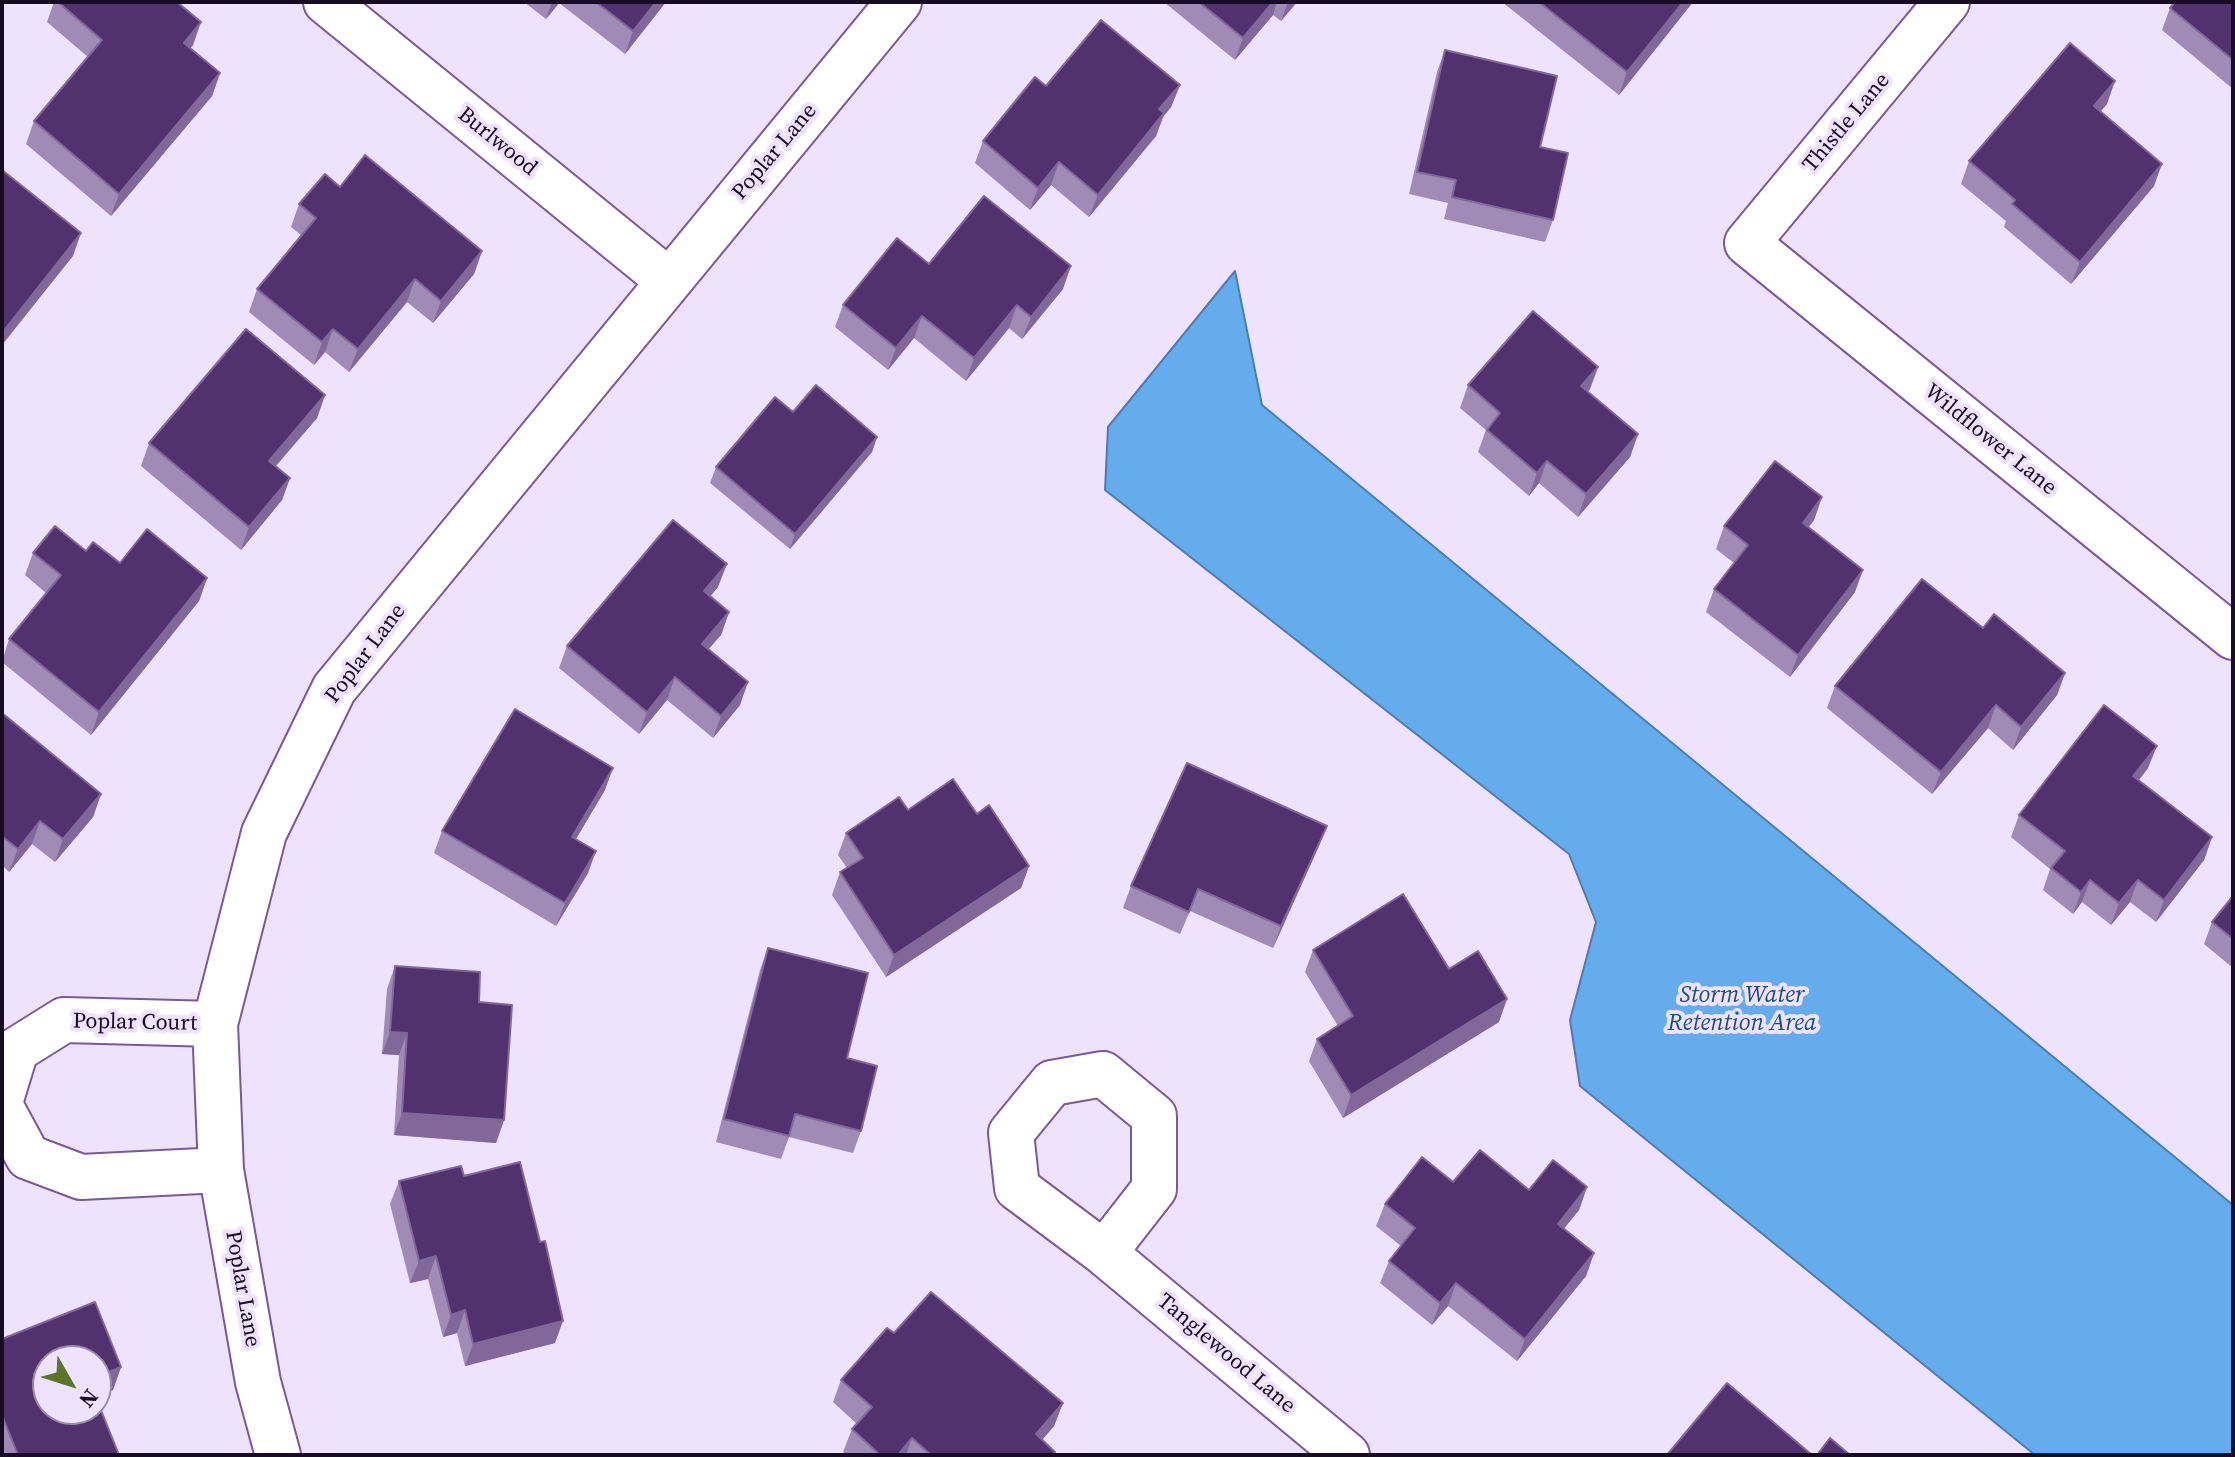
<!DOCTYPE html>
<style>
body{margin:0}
#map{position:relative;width:2235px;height:1457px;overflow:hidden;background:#efe2ff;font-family:"Source Serif 4",serif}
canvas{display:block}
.frame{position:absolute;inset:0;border:4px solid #180b24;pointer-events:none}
.north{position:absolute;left:32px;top:1345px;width:80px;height:80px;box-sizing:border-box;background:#efe2ff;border:2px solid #998ca7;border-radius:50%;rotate:129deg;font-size:22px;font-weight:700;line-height:32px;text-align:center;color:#180b24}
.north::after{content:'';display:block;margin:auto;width:28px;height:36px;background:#5b762a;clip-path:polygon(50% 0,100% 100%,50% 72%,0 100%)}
</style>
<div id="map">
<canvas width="2235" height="1457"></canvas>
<div class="frame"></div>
<div class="north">N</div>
</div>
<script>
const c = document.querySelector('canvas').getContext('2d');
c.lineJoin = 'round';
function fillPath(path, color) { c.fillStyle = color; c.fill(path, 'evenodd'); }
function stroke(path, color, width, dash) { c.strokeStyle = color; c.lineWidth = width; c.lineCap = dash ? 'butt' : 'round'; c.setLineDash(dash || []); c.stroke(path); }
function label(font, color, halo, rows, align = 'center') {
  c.font = font + ' "Source Serif 4",serif'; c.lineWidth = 8; c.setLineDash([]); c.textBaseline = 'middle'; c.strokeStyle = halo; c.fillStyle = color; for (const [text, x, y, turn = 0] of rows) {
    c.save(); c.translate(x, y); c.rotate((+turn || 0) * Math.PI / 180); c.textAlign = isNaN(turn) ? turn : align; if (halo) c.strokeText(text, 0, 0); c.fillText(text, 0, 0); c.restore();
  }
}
const water = new Path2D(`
 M1235 271 1262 405 2233 1205V1455H2035L1580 1086 1570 1020 1596 922 1569 854 1105 490 1108 427Z`);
const minor = new Path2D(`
 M326 2 669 281
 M1947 2 1747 243 2233 637
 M2 1096 16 1050 64 1020 215 1024
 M2 1109 28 1157 81 1177 221 1170
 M1104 1253 1154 1189V1116L1103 1074 1052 1083 1011 1133 1017 1188 1104 1253 1347 1455
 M278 1455 258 1382 221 1170 215 1024 264 833 334 689 899 2`);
const wall = new Path2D(`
 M54 2H177L193 45 190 48 220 73 212 96 111 216 26 144 34 121 88 57 47 22Z
 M524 2H666L625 54 559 3 546 19Z
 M1164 2H1297L1281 21 1273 15 1235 60Z
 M1502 2H1693L1619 95Z
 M2233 2V89L2162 30 2170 8Z
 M1445 50 1540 147 1553 220 1545 242 1444 219 1448 203 1409 194 1437 72Z
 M1180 85 1171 107 1163 117 1156 136 1089 217 1051 185 1030 210 975 163 983 141 1046 86Z
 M2107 104 2101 111 2154 186 2071 284 2004 227 2006 221 1961 184 1969 161Z
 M340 187 482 251 474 274 433 323 407 302 349 372 325 352 314 365 249 312 257 289 301 235 291 227 299 204Z
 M929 264 1063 289 1022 339 1009 328 966 381 914 338 888 370 835 327 843 305Z
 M1598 367 1588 392 1638 434 1630 457 1578 517 1539 483 1529 496 1478 452 1486 430 1460 408 1468 385Z
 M325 395 317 418 276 466 290 478 282 500 241 550 141 466 149 443Z
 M877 437 872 452 790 549 710 483 716 467Z
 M1822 497 1814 520 1808 528 1855 592 1790 677 1706 612 1714 589 1734 563 1716 549 1724 526Z
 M86 551 120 563 207 578 199 601 91 735 2 662 9 639 46 593 25 575 33 553Z
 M718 587 710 596 729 612 721 635 708 649 740 705 713 738 667 700 639 734 559 668 567 646Z
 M1983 628 2065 673 2057 695 2013 750 1988 728 1932 794 1827 708 1835 686Z
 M2 713 101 794 93 817 55 862 32 844 9 872 2 865Z
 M2148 768 2139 780 2212 837 2204 860 2156 922 2130 902 2111 925 2082 902 2073 914 2043 890 2050 869 2011 837 2019 815Z
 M605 790 576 839 588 873 556 926 434 853 442 831Z
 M908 810 977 814 1029 866 1021 888 886 977 832 895 840 872 847 868 838 855 846 833Z
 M1318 848 1273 948 1190 911 1180 934 1123 908 1131 886Z
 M2233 896V968L2204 944 2212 922Z
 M768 948 847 1058 861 1131 853 1153 789 1137 781 1159 716 1142 760 970Z
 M1313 950 1449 969 1499 1022 1343 1118 1309 1061 1317 1039 1338 1026 1305 972Z
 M395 966 479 1002 504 1120 496 1143 394 1135 399 1055 382 1054 387 989Z
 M464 1176 555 1343 465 1366 457 1333 443 1337 428 1279 410 1283 390 1204 399 1181Z
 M1587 1187 1579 1210 1564 1228 1594 1253 1586 1276 1517 1361 1448 1306 1432 1325 1380 1283 1389 1261 1401 1246 1376 1226 1385 1204 1529 1190Z
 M95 1302 121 1367 113 1390 96 1396V1361H48V1409H96V1398L119 1455H2V1339Z
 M894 1333 1063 1403 1054 1426 1042 1440 1055 1452 1054 1455H847L843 1452 852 1429 857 1424 833 1402 841 1380Z`);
const shadedWall = new Path2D(`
 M552 2H560L546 19Z
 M656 2H666L625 54 633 31Z
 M1273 2H1277L1273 15 1235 60 1243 38Z
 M1288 2H1297L1281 21Z
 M1683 2H1693L1619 95 1627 72Z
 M201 22 193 45 176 65 184 43Z
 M220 73 212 96 111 216 119 194Z
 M2115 81 2107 104 2086 128 2094 106Z
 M1180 85 1171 107 1163 117 1156 136 1089 217 1098 195 1159 109Z
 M1059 162 1051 185 1030 210 1038 188Z
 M2162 164 2154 186 2071 284 2080 262Z
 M81 233 73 256 2 345V333Z
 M482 251 474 274 433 323 441 301Z
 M1071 266 1063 289 1022 339 1031 317Z
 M415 279 407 302 349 372 358 349Z
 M1017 305 1009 328 966 381 974 358Z
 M922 316 914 338 888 370 896 348Z
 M333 329 325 352 314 365 322 342Z
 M1598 367 1590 389 1573 409 1581 386Z
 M325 395 317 418 261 483 269 461Z
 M1638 434 1630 457 1578 517 1586 494Z
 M877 437 872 452 790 549 795 534Z
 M1547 461 1539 483 1529 496 1537 473Z
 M290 478 282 500 241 550 249 527Z
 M1822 497 1814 520 1794 546 1803 523Z
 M727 564 718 587 696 614 704 591Z
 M1863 570 1855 592 1790 677 1798 655Z
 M207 578 199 601 91 735 99 712Z
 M729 612 721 635 694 666 702 644Z
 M2065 673 2057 695 2013 750 2021 727Z
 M675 677 667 700 639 734 647 712Z
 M748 682 740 705 713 738 721 716Z
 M1996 705 1988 728 1932 794 1941 772Z
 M2157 746 2148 768 2125 798 2133 776Z
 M613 768 605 790 564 859 572 837Z
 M101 794 93 817 55 862 63 839Z
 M40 821 32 844 9 872 18 849Z
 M1327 826 1318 848 1273 948 1281 926Z
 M2212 837 2204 860 2156 922 2164 900Z
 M596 851 588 873 556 926 565 903Z
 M1029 866 1021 888 886 977 894 955Z
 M2090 880 2082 902 2073 914 2081 892Z
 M2138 880 2130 902 2111 925 2119 903Z
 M1507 999 1499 1022 1343 1118 1351 1095Z
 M390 1032 407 1033 399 1055 382 1054Z
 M402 1113 504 1120 496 1143 394 1135Z
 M1587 1187 1579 1210 1550 1246 1558 1224Z
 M1594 1253 1586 1276 1517 1361 1525 1339Z
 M436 1256 428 1279 410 1283 419 1261Z
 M1456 1283 1448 1306 1432 1325 1440 1303Z
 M465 1310 457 1333 443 1337 451 1315Z
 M563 1321 555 1343 465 1366 473 1344Z
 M121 1367 113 1390 96 1396V1377Z
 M1063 1403 1054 1426 1029 1455 1036 1434Z
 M912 1438 906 1455H898Z`);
const building = new Path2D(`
 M58 2H177L201 22 184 43 220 73 119 194 34 121 102 40Z
 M596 2H656L633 31Z
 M1199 2H1273L1243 38Z
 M1539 2H1683L1627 72Z
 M2175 2H2233V60L2170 8Z
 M1101 20 1180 85 1159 109 1164 113 1098 195 1059 162 1038 188 983 141 1035 77 1046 86Z
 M2070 43 2115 81 2094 106 2162 164 2080 262 2012 204 2015 200 1969 161Z
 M1445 50 1557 76 1540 147 1568 153 1553 220 1452 197 1456 180 1417 172Z
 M365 155 482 251 441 301 415 279 358 349 333 329 322 342 257 289 316 218 299 204 325 174 340 187Z
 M2 170 81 233 2 333Z
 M984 196 1071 266 1031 317 1017 305 974 358 922 316 896 348 843 305 897 238 929 264Z
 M1533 311 1598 367 1581 386 1638 434 1586 494 1547 461 1537 473 1487 430 1500 413 1468 385Z
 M246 329 325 395 269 461 290 478 249 527 149 443Z
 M816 385 877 437 795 534 716 467 775 397 793 412Z
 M1775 461 1822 497 1803 523 1863 570 1798 655 1714 589 1748 545 1724 526Z
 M673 520 727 564 704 591 729 612 702 644 748 682 721 716 675 677 647 712 567 646Z
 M55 526 86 551 93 542 120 563 147 529 207 578 99 712 9 639 61 575 33 553Z
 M1922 579 1983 628 1994 614 2065 673 2021 727 1996 705 1941 772 1835 686Z
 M2104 705 2157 746 2133 776 2212 837 2164 900 2138 880 2119 903 2090 880 2081 892 2051 868 2065 851 2019 815Z
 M515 709 613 768 572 837 596 851 565 903 442 831Z
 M2 713 101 794 63 839 40 821 18 849 4 838 2 840Z
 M1187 763 1327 826 1281 926 1198 889 1189 912 1131 886Z
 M953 779 977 814 989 805 1029 866 894 955 840 872 863 858 846 833 899 797 908 810Z
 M1403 894 1449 969 1478 951 1507 999 1351 1095 1317 1039 1353 1016 1313 950Z
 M2233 896V939L2212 922Z
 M768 948 868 973 847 1058 877 1066 861 1131 795 1114 789 1136 724 1119Z
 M395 966 480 972 479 1002 512 1005 504 1120 402 1113 407 1033 390 1032Z
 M1480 1150 1529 1190 1553 1160 1587 1187 1558 1224 1594 1253 1525 1339 1456 1283 1440 1303 1389 1261 1415 1228 1385 1204 1422 1157 1453 1182Z
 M520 1162 540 1242 545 1241 563 1321 473 1344 465 1310 451 1315 436 1256 419 1261 399 1181 461 1166 464 1176Z
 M931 1292 1063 1403 1036 1434 1055 1452 1052 1455H931L912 1438 898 1455H880L852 1429 872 1407 841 1380 887 1328 894 1333Z
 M95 1302 121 1367 96 1377V1361H48V1409H96V1398L119 1455H18L2 1415V1339Z
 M1727 1383 1812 1455H1667Z
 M1830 1438 1850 1455H1817Z`);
const streetNames = [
 ["Thistle Lane",1847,123,-50],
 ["Burlwood",497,142,39],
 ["Poplar Lane",775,152,-50],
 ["Wildflower Lane",1990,440,39],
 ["Poplar Lane",366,654,-53],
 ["Poplar Court",135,1023,1],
 ["Poplar Lane",242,1289,80],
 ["Tanglewood Lane",1226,1354,40]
];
const waterNames = [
 ["Storm Water",1742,996],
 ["Retention Area",1742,1024]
];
fillPath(water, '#64aceb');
stroke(water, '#4d7caf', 2);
stroke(minor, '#795998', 48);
stroke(minor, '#fff', 44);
fillPath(wall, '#a08ab6');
fillPath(shadedWall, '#81679a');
fillPath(building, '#52326e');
stroke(building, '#81679a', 2);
label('22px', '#180b24', '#efe2ff', streetNames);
label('italic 24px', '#1c507a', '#efe2ff', waterNames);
</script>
